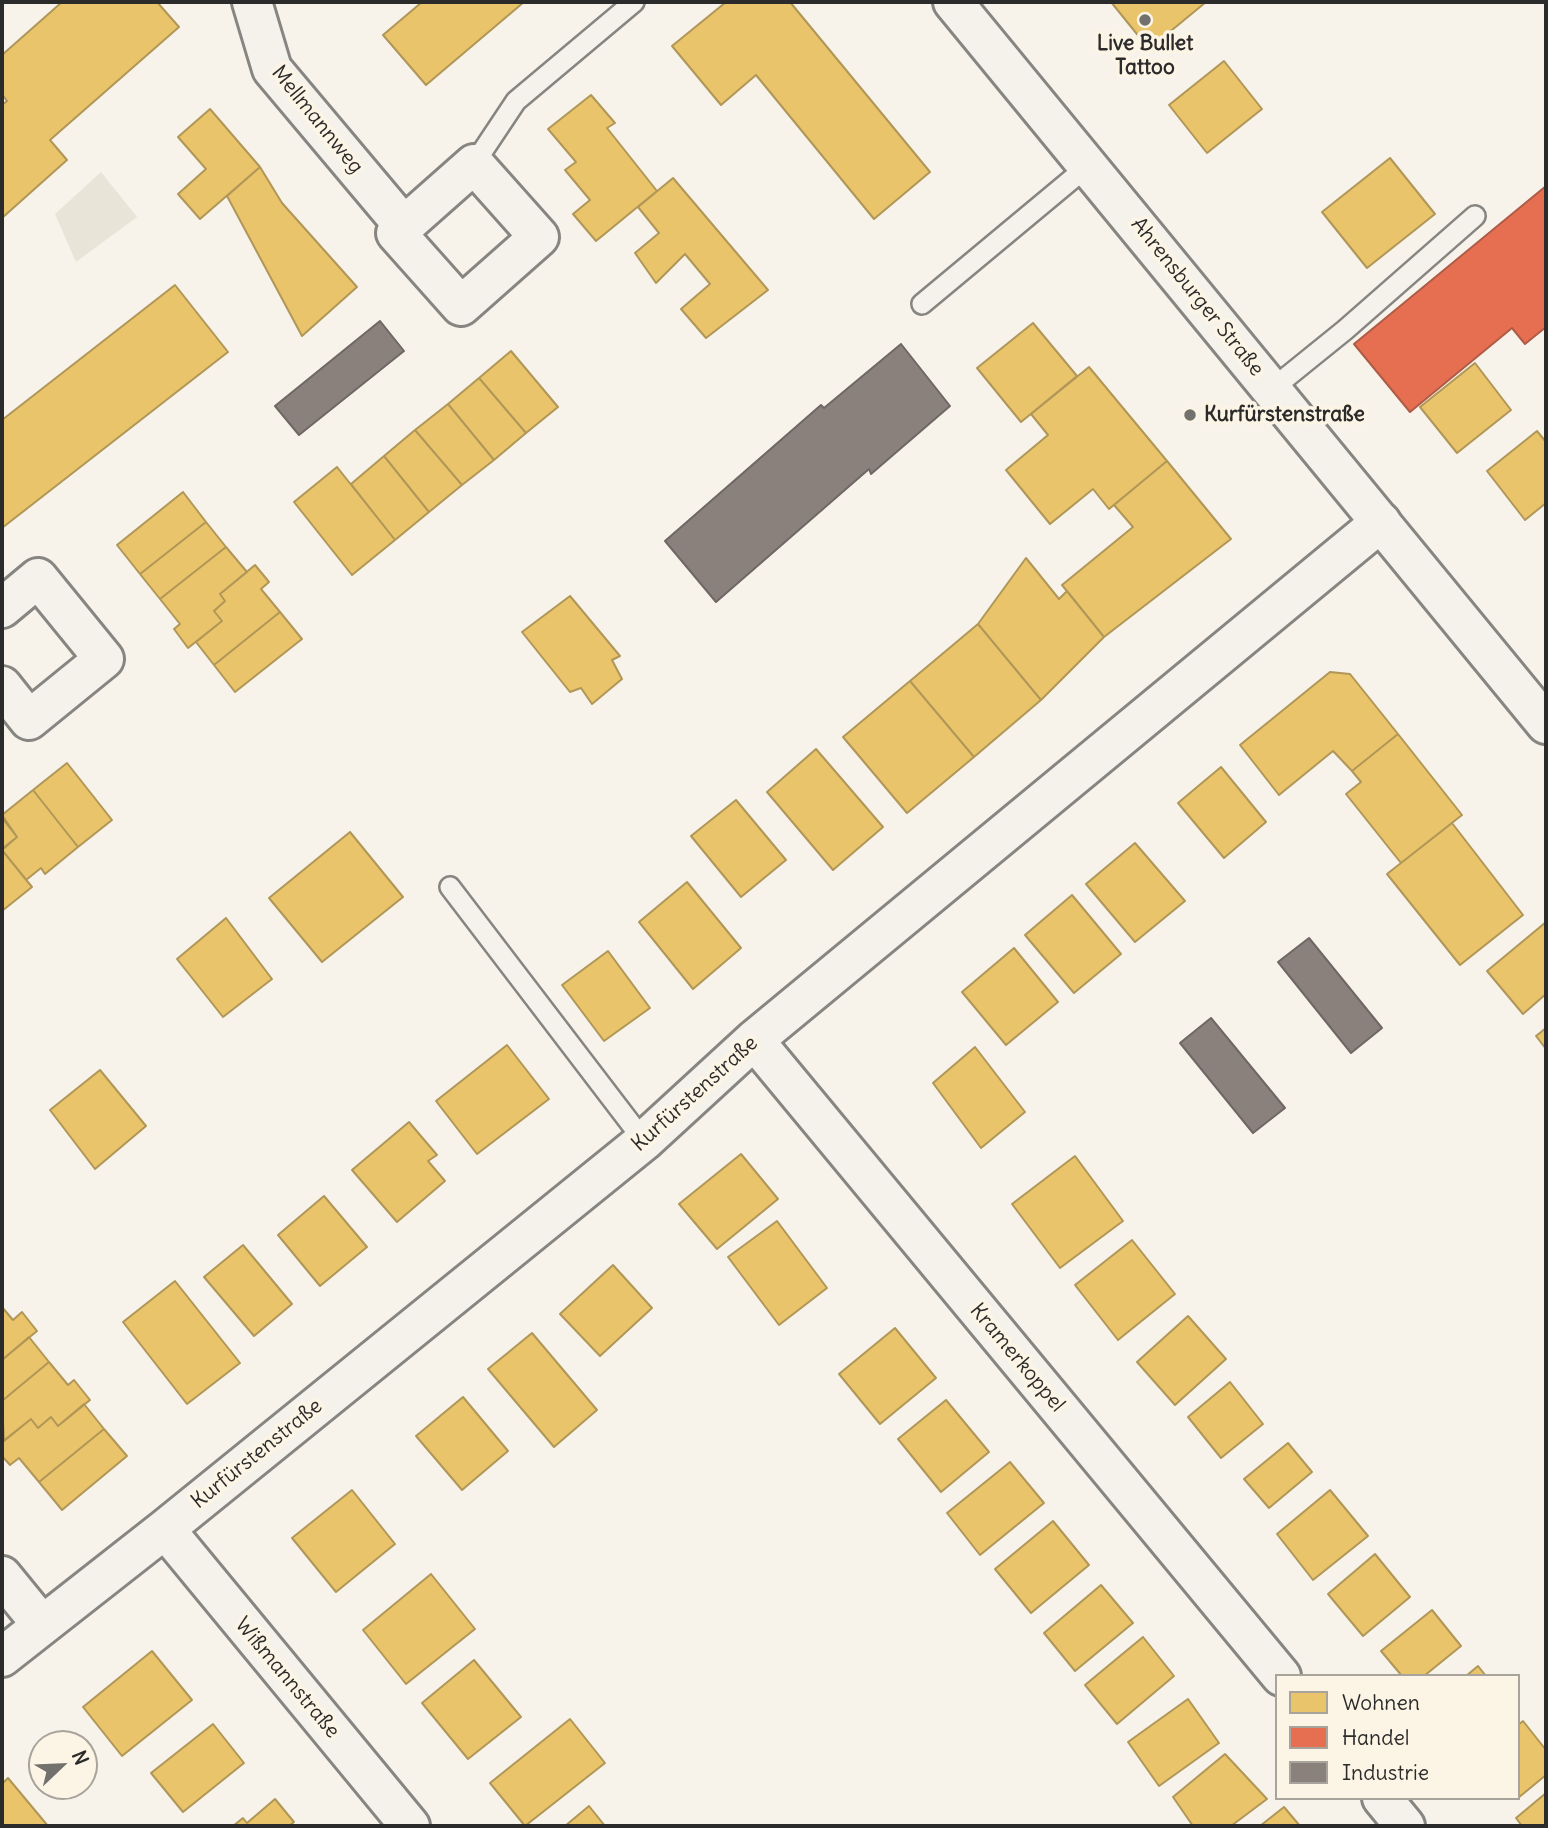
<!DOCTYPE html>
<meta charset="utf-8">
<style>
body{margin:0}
#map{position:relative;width:1548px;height:1828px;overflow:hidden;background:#f7f3ea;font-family:Delius,sans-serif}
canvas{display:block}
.frame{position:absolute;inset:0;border:4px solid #2b2b2b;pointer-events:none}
.legend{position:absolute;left:1275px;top:1674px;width:245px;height:126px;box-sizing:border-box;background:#fcf5e5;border:2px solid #a8a49b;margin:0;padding:9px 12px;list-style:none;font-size:21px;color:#2b2b2b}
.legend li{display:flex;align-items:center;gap:14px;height:35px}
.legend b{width:35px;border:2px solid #a8a49b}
.north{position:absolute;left:28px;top:1730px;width:70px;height:70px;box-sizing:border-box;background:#fcf5e5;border:2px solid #a8a49b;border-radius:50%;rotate:67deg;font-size:19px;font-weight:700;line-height:28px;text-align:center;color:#2b2b2b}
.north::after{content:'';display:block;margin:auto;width:24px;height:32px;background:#72716e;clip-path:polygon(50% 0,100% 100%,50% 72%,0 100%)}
</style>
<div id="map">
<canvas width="1548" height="1828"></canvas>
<div class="frame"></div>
<ul class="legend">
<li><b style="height:19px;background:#e9c46a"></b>Wohnen</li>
<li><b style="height:19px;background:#e76f51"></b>Handel</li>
<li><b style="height:19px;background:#8a817c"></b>Industrie</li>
</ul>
<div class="north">N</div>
</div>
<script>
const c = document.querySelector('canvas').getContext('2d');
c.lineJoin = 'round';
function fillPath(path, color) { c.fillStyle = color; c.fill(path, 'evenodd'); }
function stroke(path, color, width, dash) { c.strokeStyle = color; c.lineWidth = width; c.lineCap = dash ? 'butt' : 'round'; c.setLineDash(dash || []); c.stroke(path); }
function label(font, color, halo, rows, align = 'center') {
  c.font = font + ' Delius,sans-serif'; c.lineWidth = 7; c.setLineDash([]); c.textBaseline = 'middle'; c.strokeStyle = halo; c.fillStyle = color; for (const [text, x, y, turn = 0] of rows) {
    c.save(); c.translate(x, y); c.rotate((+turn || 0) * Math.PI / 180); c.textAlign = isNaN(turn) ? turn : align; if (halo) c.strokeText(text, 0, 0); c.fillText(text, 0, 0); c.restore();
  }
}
const green = new Path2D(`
 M101 172 137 217 76 262 55 214Z`);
const homes = new Path2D(`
 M62 2H157L179 27 50 140 67 160 2 218V105L7 101 2 94V55Z
 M422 2H524L426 85 383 35Z
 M726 2H790L930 172 874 219 756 75 721 105 672 46Z
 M1111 2H1206L1149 49Z
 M1224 61 1262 109 1207 153 1169 105Z
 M591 95 615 123 607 128 657 191 596 241 573 214 590 200 565 170 576 162 548 129Z
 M210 109 260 167 200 219 178 194 206 169 178 137Z
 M1390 158 1435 214 1367 268 1322 212Z
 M260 167 282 203 357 287 302 336 227 196Z
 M673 178 768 290 706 338 681 309 710 284 685 254 656 283 635 253 659 233 638 207Z
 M175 285 228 352 2 528V420Z
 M1033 323 1077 376 1021 422 977 368Z
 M511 351 558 407 526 433 479 378Z
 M1475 363 1511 410 1457 453 1420 407Z
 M1089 367 1167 461 1109 509 1093 489 1050 524 1006 470 1048 435 1031 414Z
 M479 378 526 433 494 460 448 404Z
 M448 404 494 460 462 485 415 430Z
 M415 430 462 485 429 512 384 456Z
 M1537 431 1546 442V503L1525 520 1487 471Z
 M384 456 429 512 395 540 351 484Z
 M1167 461 1231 539 1104 637 1062 585 1133 527 1114 505Z
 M337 467 395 540 352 575 294 502Z
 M183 492 206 522 140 574 117 545Z
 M206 522 226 547 160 599 140 574Z
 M226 547 247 572 220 594 225 601 214 611 222 621 188 648 174 629 180 624 160 599Z
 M1026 558 1059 599 1067 591 1104 637 1041 700 978 624Z
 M255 565 269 582 261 589 280 612 214 665 196 642 222 621 214 611 225 601 220 594Z
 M570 596 620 656 612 660 622 679 592 704 581 688 570 692 522 632Z
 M280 612 302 639 235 692 214 665Z
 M978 624 1041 700 974 757 910 681Z
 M1330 672 1350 674 1398 734 1352 771 1333 751 1279 795 1240 745Z
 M910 681 974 757 907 813 843 737Z
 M1398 734 1462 815 1401 863 1346 794 1361 782 1352 771Z
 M816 749 883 827 833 870 767 792Z
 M67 763 112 820 78 847 33 790Z
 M1221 767 1266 822 1224 858 1178 803Z
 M33 790 78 847 45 874 41 868 26 880 2 850 17 837 2 815Z
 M736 800 786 860 741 897 691 836Z
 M2 818 17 837 2 849Z
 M1452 823 1523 915 1460 965 1387 874Z
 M350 832 403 897 322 962 269 898Z
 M1135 843 1185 901 1135 942 1086 884Z
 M2 850 32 887 2 911Z
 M687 882 741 948 693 989 639 922Z
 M1072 895 1121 954 1074 993 1025 935Z
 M226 918 272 979 223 1017 177 959Z
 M1546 922V994L1523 1014 1487 971Z
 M1014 948 1058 1002 1006 1045 962 992Z
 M608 951 650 1008 604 1041 562 985Z
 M1546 1028V1049L1536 1036Z
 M507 1045 549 1099 477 1154 436 1101Z
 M975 1047 1025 1112 981 1148 933 1083Z
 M100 1070 146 1126 95 1169 50 1110Z
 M409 1122 437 1155 428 1161 445 1181 397 1222 352 1170Z
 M741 1154 778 1199 717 1249 679 1204Z
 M1075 1156 1123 1221 1060 1268 1012 1204Z
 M324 1196 367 1247 320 1286 278 1235Z
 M777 1221 827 1288 779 1325 728 1257Z
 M1132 1240 1175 1294 1118 1340 1075 1285Z
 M243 1245 292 1304 254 1336 204 1277Z
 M613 1265 652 1308 600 1356 560 1314Z
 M175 1281 240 1363 187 1404 123 1322Z
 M2 1307 13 1320 22 1312 37 1331 2 1360Z
 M1188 1316 1226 1359 1175 1405 1137 1362Z
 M895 1328 936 1378 880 1424 839 1374Z
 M532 1333 597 1410 554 1447 488 1369Z
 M29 1337 49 1362 2 1401V1360Z
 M49 1362 68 1385 74 1380 90 1400 58 1426 51 1417 38 1428 31 1419 4 1441 2 1401Z
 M1230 1382 1263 1424 1221 1458 1188 1417Z
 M463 1397 508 1451 462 1490 416 1436Z
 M946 1400 989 1452 941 1492 898 1439Z
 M84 1404 104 1429 39 1482 19 1458 10 1465 2 1456V1442L31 1419 38 1428 51 1417 58 1426Z
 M104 1429 127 1456 62 1510 39 1482Z
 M1288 1443 1312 1472 1269 1508 1244 1479Z
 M1010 1462 1044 1503 980 1555 947 1513Z
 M352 1490 395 1544 336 1592 292 1538Z
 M1330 1490 1368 1536 1313 1580 1277 1534Z
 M1053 1521 1089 1565 1031 1613 995 1569Z
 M1375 1554 1410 1597 1363 1636 1328 1594Z
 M431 1574 475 1629 406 1684 363 1630Z
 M1101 1585 1133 1623 1075 1671 1044 1633Z
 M1432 1610 1461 1646 1424 1676H1402L1381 1651Z
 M1143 1637 1174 1676 1117 1724 1085 1685Z
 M152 1651 192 1700 122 1756 83 1707Z
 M474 1660 521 1717 468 1759 422 1703Z
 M1478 1666 1486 1676H1466Z
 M1188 1699 1219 1743 1159 1786 1128 1742Z
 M570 1719 605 1763 525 1826 490 1783Z
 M1523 1721 1546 1750V1775L1518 1798V1725Z
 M213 1724 244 1763 183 1812 151 1773Z
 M1225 1754 1267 1799 1231 1826H1193L1173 1797Z
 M8 1778 48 1826H2V1784Z
 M1546 1793V1826H1522L1516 1818Z
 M275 1799 294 1822 289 1826H233L243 1818 247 1823Z
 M589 1806 605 1826H565Z
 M1284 1807 1300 1826H1260Z`);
const shops = new Path2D(`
 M1546 186V327L1525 344 1512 328 1410 412 1354 344Z`);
const industry = new Path2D(`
 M380 321 404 351 299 435 275 406Z
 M901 344 950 406 871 474 869 469 716 602 665 541 821 405 824 408Z
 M1309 938 1382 1028 1351 1053 1278 962Z
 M1211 1018 1285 1108 1253 1133 1180 1043Z`);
const lane = new Path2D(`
 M474 164 516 101 634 2
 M922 304 1089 165
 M1272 389 1345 330 1475 216
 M450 887 644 1141`);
const street = new Path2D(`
 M252 2 272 69 404 226
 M474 164 539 237 461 306 396 233Z
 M2 608 38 578 104 659 29 720 2 686
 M754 1040 1281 1676
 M165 1529 410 1826
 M2 1576 42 1625
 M2 1657 165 1529 644 1141 754 1040 1381 522
 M1382 1798 1405 1826`);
const primary = new Path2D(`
 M953 2 1546 724`);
const markers = [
 [1145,20,7,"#72716e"],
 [1190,415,7,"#72716e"]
];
const poiNames = [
 ["Live Bullet",1145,44],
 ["Tattoo",1145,68],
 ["Kurfürstenstraße",1204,415,"left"]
];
const streetNames = [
 ["Mellmannweg",317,120,51],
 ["Ahrensburger Straße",1197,297,51],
 ["Kurfürstenstraße",695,1094,-42],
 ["Kramerkoppel",1017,1358,50],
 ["Kurfürstenstraße",257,1454,-39],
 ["Wißmannstraße",287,1678,50]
];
fillPath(green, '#e9e4d8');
fillPath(homes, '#e9c46a');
stroke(homes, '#b09657', 2);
fillPath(shops, '#e76f51');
stroke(shops, '#af5b46', 2);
fillPath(industry, '#8a817c');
stroke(industry, '#6e6764', 2);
stroke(lane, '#878581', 24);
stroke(street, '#878581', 44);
stroke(primary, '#878581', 44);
stroke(lane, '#f5f2ec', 19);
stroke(street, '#f5f2ec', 38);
stroke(primary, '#f5f2ec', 38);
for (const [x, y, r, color] of markers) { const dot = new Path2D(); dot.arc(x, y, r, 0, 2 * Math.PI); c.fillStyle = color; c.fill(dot); stroke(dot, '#fcf5e5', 2.5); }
label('bold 21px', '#2b2b2b', '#fcf5e5', poiNames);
label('21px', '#2b2b2b', '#fcf5e5', streetNames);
</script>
